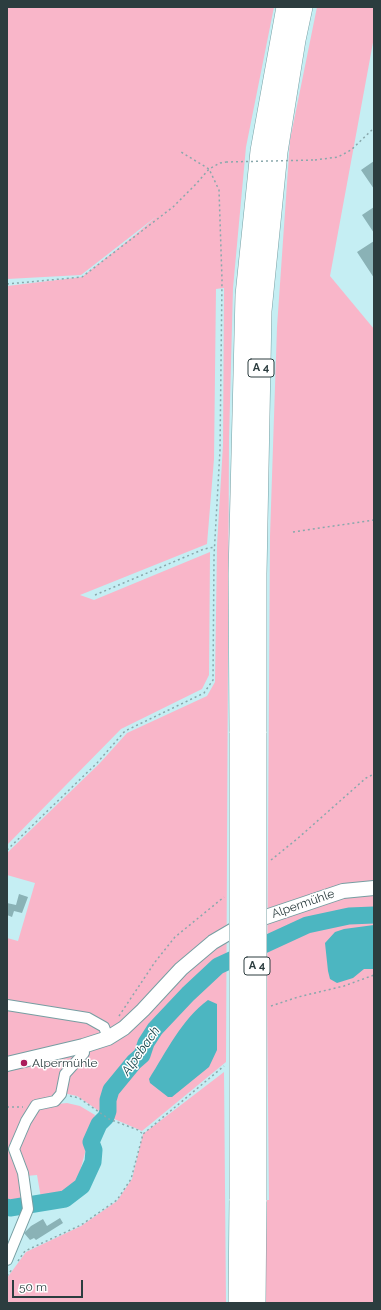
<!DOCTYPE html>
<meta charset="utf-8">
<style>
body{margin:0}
#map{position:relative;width:381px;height:1310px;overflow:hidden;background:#c5eef3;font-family:Raleway,sans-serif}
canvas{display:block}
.frame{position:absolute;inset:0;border:8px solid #2c3d3f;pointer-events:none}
.scale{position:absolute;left:12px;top:1280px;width:71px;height:18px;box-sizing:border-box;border:2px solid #2c3d3f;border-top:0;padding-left:5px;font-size:12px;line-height:14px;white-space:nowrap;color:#2c3d3f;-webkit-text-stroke:3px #fff;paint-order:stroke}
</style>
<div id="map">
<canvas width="381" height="1310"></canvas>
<div class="frame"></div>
<div class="scale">50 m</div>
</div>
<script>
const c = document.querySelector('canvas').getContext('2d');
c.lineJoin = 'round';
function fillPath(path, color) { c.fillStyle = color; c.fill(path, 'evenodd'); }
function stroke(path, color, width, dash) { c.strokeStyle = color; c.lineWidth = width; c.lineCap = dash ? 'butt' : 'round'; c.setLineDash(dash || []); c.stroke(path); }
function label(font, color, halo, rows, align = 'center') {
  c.font = font + ' Raleway,sans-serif'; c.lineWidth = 3; c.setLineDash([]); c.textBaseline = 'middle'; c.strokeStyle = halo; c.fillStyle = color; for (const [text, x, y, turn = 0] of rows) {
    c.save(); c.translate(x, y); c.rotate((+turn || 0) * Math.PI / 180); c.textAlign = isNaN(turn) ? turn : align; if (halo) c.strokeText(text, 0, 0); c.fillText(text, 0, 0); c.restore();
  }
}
const green = new Path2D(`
 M7 7H274L246 147 233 288 229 440 226 1062 142 1131 105 1115 77 1096 63 1093 67 1075 87 1051 117 1039 114 1030 80 1042 81 1053 64 1072 59 1094 34 1105 10 1143 21 1175 26 1199 7 1204V938L18 941 35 883 7 875V853L99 764 127 733 207 696 215 682 217 545 223 445 224 288 216 289 214 459 207 544 80 595 94 600 210 552 209 675 202 689 121 729 7 845V286L82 277 135 235 157 216 81 275 7 279Z
 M317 7H374V37L330 276 374 329V1303H264L267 1200H269L267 1001 270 536 277 327 290 140Z
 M224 1072 226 1303H7V1278L26 1252 81 1226 117 1201 132 1179 143 1134Z
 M67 1103 80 1106 95 1115 78 1179 63 1194 41 1198 37 1175 26 1176 19 1160V1138L37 1106Z`);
const water = new Path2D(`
 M374 925V969H364L353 978 337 983 330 979 328 971 325 943 335 932 344 929Z
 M208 1000 217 1004V1050L209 1067 172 1097H168L150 1083 149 1079C166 1052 182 1019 208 1000Z`);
const river = new Path2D(`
 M7 1207 10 1208 65 1199 82 1186 93 1162 94 1150 91 1142 99 1124 106 1117 108 1111V1100L111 1090 134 1062 142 1055 146 1043 155 1029 188 994 218 966 307 925 349 916 374 915`);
const building = new Path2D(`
 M374 161V189L361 170Z
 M374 207V233L362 215Z
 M374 241V278L357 252Z
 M19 894 28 897 22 913 14 911 12 917 7 915V903L16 905Z
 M60 1218 63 1223 36 1240 34 1238 30 1240 24 1233 31 1226 43 1219 47 1226Z`);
const path = new Path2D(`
 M315 160 338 157 351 150 374 128
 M7 284 82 277 173 207 196 184 209 169 220 163 226 162
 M293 532 374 520
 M95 595 204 549 215 547
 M7 850 97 763 125 731 204 693 213 680 214 556 220 450 222 280 219 190 209 169 181 152
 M271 860 297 839 366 778 374 774
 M271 1006 298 997 344 986 374 975
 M119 1016 155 962 175 937 224 897
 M70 1096 79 1098 109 1119 138 1130 143 1134
 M7 1107H23
 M18 1261 25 1251 81 1225 117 1200 131 1179 143 1134 224 1066
 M7 1276 13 1268`);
const street = new Path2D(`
 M7 1005 88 1018 104 1027 108 1038
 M7 1260 28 1209 23 1173 14 1149 26 1121 36 1105 55 1101 61 1094 65 1074 84 1053 83 1046`);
const secondary = new Path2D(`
 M7 1064 83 1046 108 1038 124 1028 143 1010 181 969 213 942 242 925 343 891 374 888`);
const highway = new Path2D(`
 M239 733 238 574 245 295 260 151 286 7
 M257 733V574L262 311 278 152 296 40 303 7
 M238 1303 239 1199
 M256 1303 257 1200`);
const pathBridge = new Path2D(`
 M226 162 315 160`);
const highwayBridge = new Path2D(`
 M239 1199V733
 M257 1200V733`);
const markers = [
 [24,1063,4,"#aa1c5b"]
];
const shields = [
 [261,368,26],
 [257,966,26]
];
const shieldNames = [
 ["A 4",261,368],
 ["A 4",257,966]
];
const streetNames = [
 ["Alpermühle",303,904,-19]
];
const poiNames = [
 ["Alpermühle",32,1063]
];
const waterNames = [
 ["Alpebach",141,1051,-55]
];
fillPath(green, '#f9b6c9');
fillPath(water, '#4cb6c1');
stroke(river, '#4cb6c1', 17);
fillPath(building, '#8ab2b6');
stroke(street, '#769ea2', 12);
stroke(secondary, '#769ea2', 16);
stroke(highway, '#769ea2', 20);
stroke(path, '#89a8ac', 1.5, [2, 3]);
stroke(street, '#fff', 10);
stroke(secondary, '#fff', 14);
stroke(highway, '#fff', 19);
stroke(highwayBridge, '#769ea2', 20, []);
stroke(pathBridge, '#89a8ac', 1.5, [2, 3]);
stroke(highwayBridge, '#fff', 19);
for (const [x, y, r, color] of markers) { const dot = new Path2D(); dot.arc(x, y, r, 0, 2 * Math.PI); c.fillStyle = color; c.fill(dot); stroke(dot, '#fff', 1.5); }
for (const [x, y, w] of shields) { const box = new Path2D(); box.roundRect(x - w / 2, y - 9, w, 18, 3); c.fillStyle = '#fff'; c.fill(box); stroke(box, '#2c3d3f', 1); }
label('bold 11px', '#2c3d3f', null, shieldNames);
label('12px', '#2c3d3f', '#fff', streetNames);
label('12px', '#2c3d3f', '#fff', poiNames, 'left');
label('italic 13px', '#134348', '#fff', waterNames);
</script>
